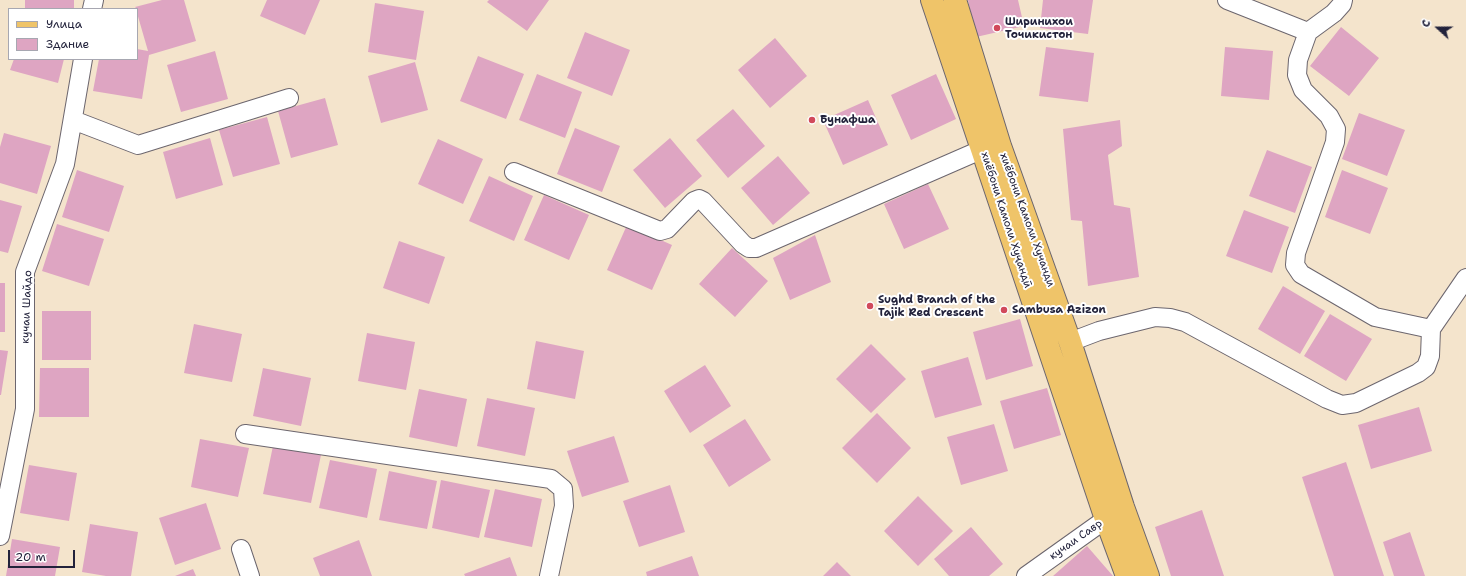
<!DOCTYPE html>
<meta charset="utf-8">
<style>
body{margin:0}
#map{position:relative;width:1466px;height:576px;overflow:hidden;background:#f4e4cc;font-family:"Shantell Sans",sans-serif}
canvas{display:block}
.legend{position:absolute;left:8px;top:8px;width:130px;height:52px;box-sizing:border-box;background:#fff;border:1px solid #a7a7b1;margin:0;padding:5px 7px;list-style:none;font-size:12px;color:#22223b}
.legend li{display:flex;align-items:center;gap:8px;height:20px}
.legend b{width:20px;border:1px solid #a7a7b1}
.north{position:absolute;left:1418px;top:8px;width:40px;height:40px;-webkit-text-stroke:3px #fff;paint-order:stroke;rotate:291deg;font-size:11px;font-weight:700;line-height:16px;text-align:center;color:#22223b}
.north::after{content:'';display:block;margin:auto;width:14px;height:18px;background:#22223b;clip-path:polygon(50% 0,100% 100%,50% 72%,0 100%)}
.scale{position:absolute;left:8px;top:550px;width:67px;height:18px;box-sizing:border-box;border:2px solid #22223b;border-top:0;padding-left:5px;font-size:12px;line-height:14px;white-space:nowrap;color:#22223b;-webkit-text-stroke:3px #fff;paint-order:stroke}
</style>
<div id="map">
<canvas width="1466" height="576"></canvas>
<ul class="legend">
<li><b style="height:5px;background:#efc469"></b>Улица</li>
<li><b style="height:11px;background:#dea5c2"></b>Здание</li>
</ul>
<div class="north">С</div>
<div class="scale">20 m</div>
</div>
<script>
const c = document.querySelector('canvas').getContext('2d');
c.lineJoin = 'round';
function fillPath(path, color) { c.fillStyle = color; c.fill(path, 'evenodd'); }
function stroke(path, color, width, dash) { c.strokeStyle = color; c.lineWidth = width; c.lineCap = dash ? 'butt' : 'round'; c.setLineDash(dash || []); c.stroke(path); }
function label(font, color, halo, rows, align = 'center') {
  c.font = font + ' "Shantell Sans",sans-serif'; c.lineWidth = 4; c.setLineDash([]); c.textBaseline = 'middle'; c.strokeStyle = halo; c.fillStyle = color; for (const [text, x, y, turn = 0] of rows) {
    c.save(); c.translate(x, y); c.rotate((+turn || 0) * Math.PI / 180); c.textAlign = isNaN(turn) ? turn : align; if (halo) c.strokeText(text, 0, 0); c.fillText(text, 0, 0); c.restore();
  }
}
const building = new Path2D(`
 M25 0H74V9H25Z
 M162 0H184L196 41 149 55 142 99 93 91 99 59H137V49L148 51 137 13V9L135 7Z
 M267 0H320L305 35 260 16Z
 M489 0H549L527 31 487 2Z
 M968 0H1018L1024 26 976 37Z
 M1043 0H1093L1088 34 1040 28Z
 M375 3 424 11 416 60 368 52Z
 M1341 27 1379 58 1349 96 1310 66Z
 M585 32 630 50 612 96 567 78Z
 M775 38 807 76 770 108 738 70Z
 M1046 47 1094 53 1088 102 1039 96Z
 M1225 47 1273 51 1269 100 1221 96Z
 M215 51 228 99 181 112 167 65Z
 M478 56 524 74 506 119 460 101Z
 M14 59H64L58 83 10 70Z
 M415 62 428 110 381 123 368 76Z
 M537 74 582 92 565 138 519 120Z
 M936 74 956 119 911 140 891 95Z
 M325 98 338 145 291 158 278 111Z
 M868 100 888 145 843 165 823 120Z
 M733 109 765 146 728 178 696 140Z
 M1359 113 1405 130 1387 176 1342 159Z
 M267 117 280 164 233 177 219 130Z
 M1120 120 1122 146 1108 155 1114 205 1130 208 1139 277 1088 286 1082 221 1071 220 1063 129Z
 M575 128 620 146 602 192 557 174Z
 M4 133 51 146 37 194 0 183V147Z
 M210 138 223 185 176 199 163 152Z
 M670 138 702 176 665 208 633 170Z
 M438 139 483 159 463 204 418 184Z
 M1267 150 1312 167 1295 213 1249 196Z
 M778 156 810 193 773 225 741 188Z
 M77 170 124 186 109 232 62 217Z
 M1342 170 1388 188 1370 234 1325 217Z
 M489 176 533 196 514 241 469 221Z
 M928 184 949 229 904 249 884 204Z
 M544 195 589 215 569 260 524 240Z
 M0 200 22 206 8 253 0 251Z
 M1244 210 1289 227 1272 273 1226 256Z
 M57 224 104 239 89 286 42 271Z
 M627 225 672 245 652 290 607 270Z
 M815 235 831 282 790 300 773 258Z
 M399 241 445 257 429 304 383 288Z
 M732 248 768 281 735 317 699 284Z
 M0 283H5V332H0Z
 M1283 286 1325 311 1300 354 1258 329Z
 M42 311H91V360H42Z
 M1330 314 1372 339 1346 381 1304 356Z
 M1020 319 1033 366 986 380 973 332Z
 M194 324 242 334 232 382 184 373Z
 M367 333 415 342 406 390 358 381Z
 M536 341 584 351 575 399 527 389Z
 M871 344 906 379 871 413 836 379Z
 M0 350 8 351 1 395H0Z
 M968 357 982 405 935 418 921 371Z
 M705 365 731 406 690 433 664 391Z
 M40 368H89V417H39Z
 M263 368 311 378 301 426 253 416Z
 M1047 388 1061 435 1014 449 1000 401Z
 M419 389 467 399 457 447 409 437Z
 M487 398 535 408 525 456 477 446Z
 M1419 407 1432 451 1371 469 1358 425Z
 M877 413 911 448 877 483 842 448Z
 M745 419 771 460 729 487 703 445Z
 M994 424 1008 471 961 485 947 437Z
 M614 436 629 482 582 497 567 451Z
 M200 439 249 448 238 497 191 487Z
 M273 446 321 455 311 503 263 494Z
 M330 460 377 469 367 518 319 508Z
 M1346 462 1384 576H1334L1302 477Z
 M29 465 77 473 69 521 20 513Z
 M389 471 437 481 427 529 379 520Z
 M441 480 490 490 479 538 432 528Z
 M670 485 685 532 639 547 623 501Z
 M495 489 542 499 532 547 484 537Z
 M918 496 953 531 918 566 884 531Z
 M206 503 221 549 175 565 159 518Z
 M1202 510 1224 576H1171L1155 527Z
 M90 524 138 532 131 576H106L82 572Z
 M971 527 1003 564 989 576H949L934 559Z
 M1410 532 1425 576H1394L1383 542Z
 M12 539 60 547 55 576H6Z
 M359 540 372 576H320L313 558Z
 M1087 546 1113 576H1053Z
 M692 556 699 576H647L646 572Z
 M510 557 517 576H465L464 574Z
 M837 562 851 576H823Z
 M193 569 196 576H175Z`);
const minor = new Path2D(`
 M1227 0 1308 32
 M1343 0 1342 4 1334 13 1308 32 1298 60 1297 75 1303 90 1329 116 1336 129 1335 142 1296 253 1295 265 1301 274 1375 317 1431 329
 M92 9 94 0
 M73 120 138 145 289 98
 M514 172 660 231 667 229 694 201 699 199 703 201 743 244 749 248H756L983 149
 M1070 342 1099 331 1155 317 1170 318 1185 322 1327 399 1342 405 1356 403 1418 373 1426 367 1430 356 1431 329 1466 278
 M245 434 551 479 563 489 564 506 549 576
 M0 536 25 409V272L65 164 83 59
 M241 549 250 576
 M1026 576 1106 519`);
const primary = new Path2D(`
 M932 0 1106 519 1127 576
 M955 0 1000 146 1070 342 1123 507 1148 576`);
const markers = [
 [997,28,4,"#d1495b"],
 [812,120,4,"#d1495b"],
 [870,306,4,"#d1495b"],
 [1004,310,4,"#d1495b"]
];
const poiNames = [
 ["Ширинихои",1005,22],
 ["Точикистон",1005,35],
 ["Бунафша",820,120],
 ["Sughd Branch of the",878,300],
 ["Tajik Red Crescent",878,313],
 ["Sambusa Azizon",1012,310]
];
const streetNames = [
 ["хиёбони Камоли Хуҷандӣ",1006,220,72],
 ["хиёбони Камоли Хучанди",1027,220,70],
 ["кучаи Шайдо",27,307,-88],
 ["кучаи Савр",1076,540,-35]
];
fillPath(building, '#dea5c2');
stroke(minor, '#6c666e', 20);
stroke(primary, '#6c666e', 24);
stroke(minor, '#fff', 18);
stroke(primary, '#efc469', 22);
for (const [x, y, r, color] of markers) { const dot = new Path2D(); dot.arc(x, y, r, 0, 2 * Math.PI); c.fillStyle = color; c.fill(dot); stroke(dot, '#fff', 1.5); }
label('bold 11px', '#22223b', '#fff', poiNames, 'left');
label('11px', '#22223b', '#fff', streetNames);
</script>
